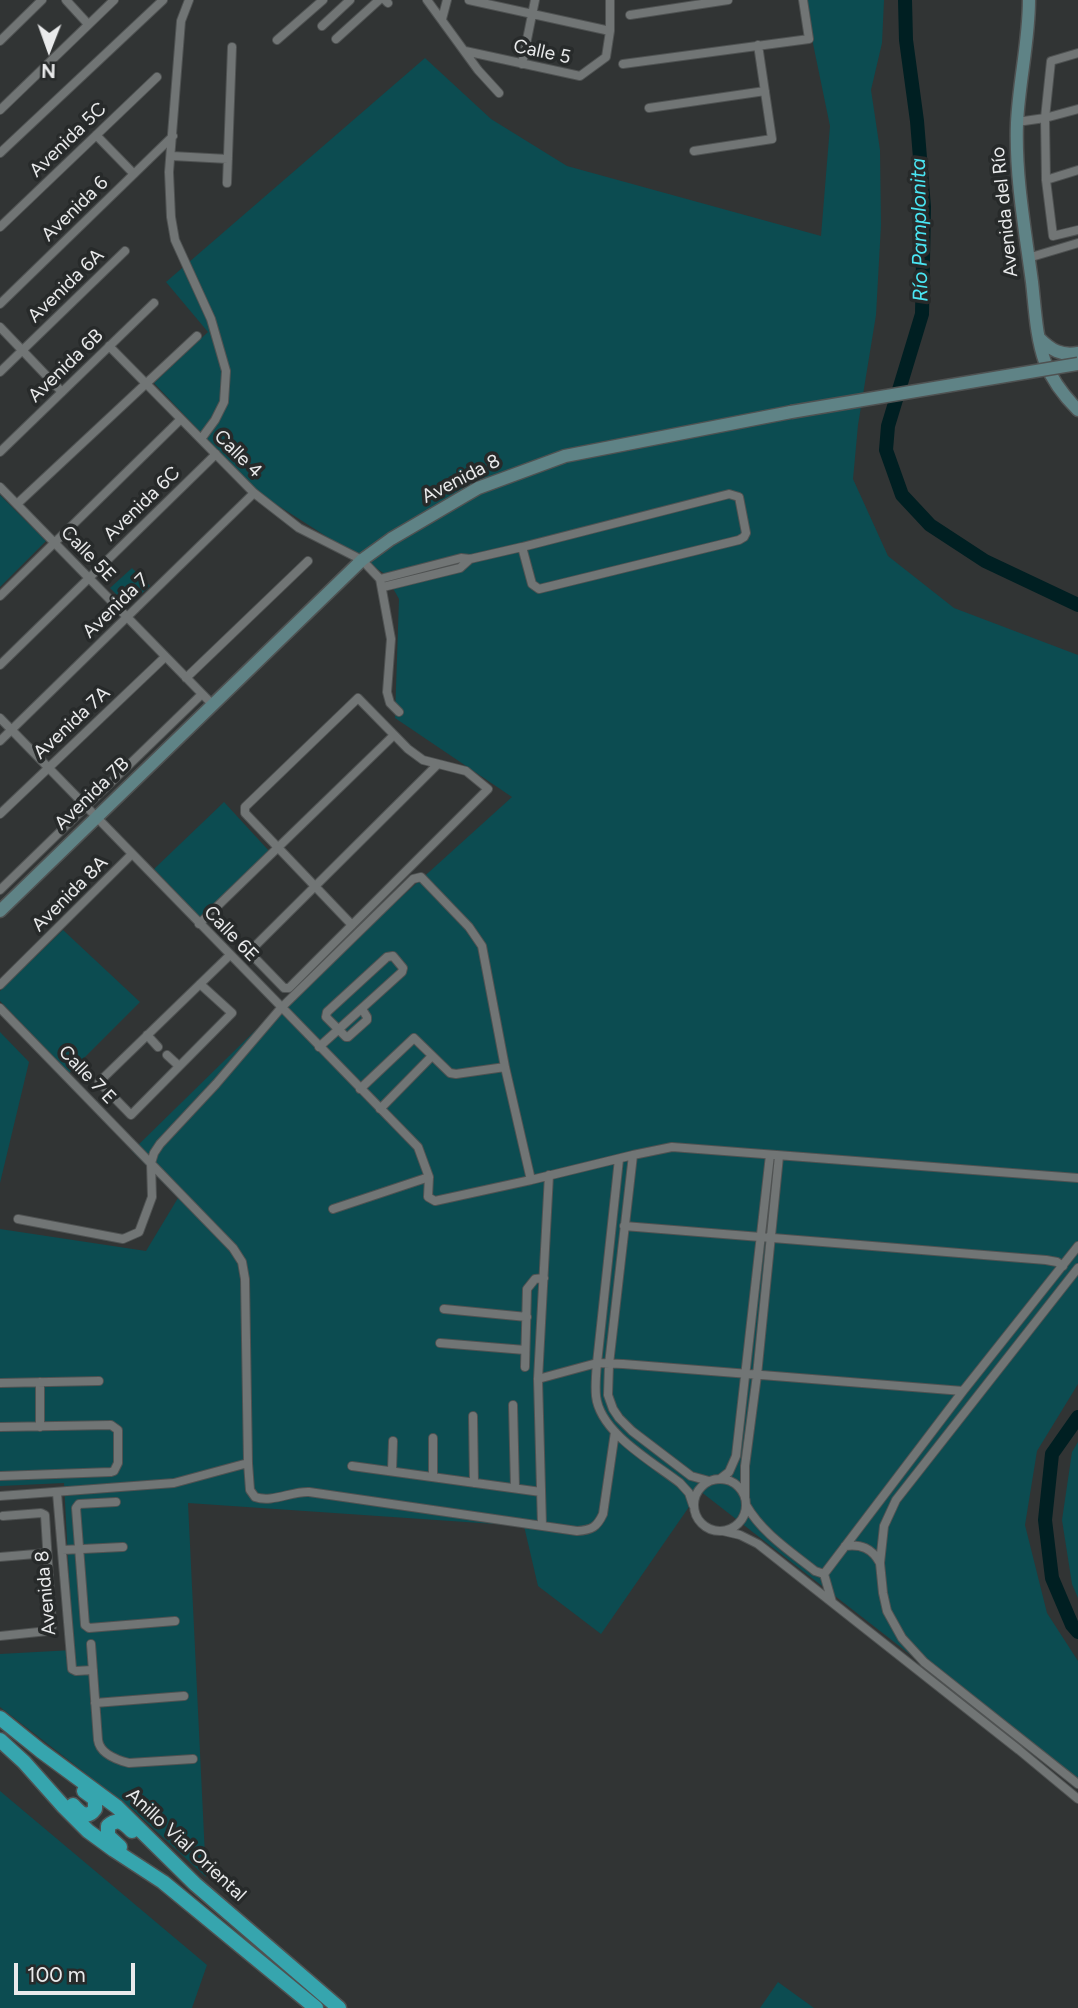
<!DOCTYPE html>
<meta charset="utf-8">
<style>
body{margin:0}
#map{position:relative;width:1078px;height:2008px;overflow:hidden;background:#313434;font-family:Figtree,sans-serif}
canvas{display:block}
.north{position:absolute;left:14px;top:14px;width:70px;height:70px;-webkit-text-stroke:5px #272a2a;paint-order:stroke;rotate:181deg;font-size:19px;font-weight:700;line-height:28px;text-align:center;color:#e9eaeb}
.north::after{content:'';display:block;margin:auto;width:24px;height:32px;background:#e9eaeb;clip-path:polygon(50% 0,100% 100%,50% 72%,0 100%)}
.scale{position:absolute;left:14px;top:1963px;width:121px;height:32px;box-sizing:border-box;border:4px solid #e9eaeb;border-top:0;padding-left:9px;font-size:21px;line-height:24px;white-space:nowrap;color:#e9eaeb;-webkit-text-stroke:5px #272a2a;paint-order:stroke}
</style>
<div id="map">
<canvas width="1078" height="2008"></canvas>
<div class="north">N</div>
<div class="scale">100 m</div>
</div>
<script>
const c = document.querySelector('canvas').getContext('2d');
c.lineJoin = 'round';
function fillPath(path, color) { c.fillStyle = color; c.fill(path, 'evenodd'); }
function stroke(path, color, width, dash) { c.strokeStyle = color; c.lineWidth = width; c.lineCap = dash ? 'butt' : 'round'; c.setLineDash(dash || []); c.stroke(path); }
function label(font, color, halo, rows, align = 'center') {
  c.font = font + ' Figtree,sans-serif'; c.lineWidth = 7; c.setLineDash([]); c.textBaseline = 'middle'; c.strokeStyle = halo; c.fillStyle = color; for (const [text, x, y, turn = 0] of rows) {
    c.save(); c.translate(x, y); c.rotate((+turn || 0) * Math.PI / 180); c.textAlign = isNaN(turn) ? turn : align; if (halo) c.strokeText(text, 0, 0); c.fillText(text, 0, 0); c.restore();
  }
}
const green = new Path2D(`
 M804 0H884L882 43 871 90 880 150 881 225 876 315 858 425 853 479 888 556 954 608 1078 655V1384L1037 1451 1025 1525 1047 1613 1078 1661V1785L700 1491 601 1634 538 1586 524 1526 188 1503 206 1877 133 1810 0 1707V1654L73 1650 64 1483 0 1486V1229L146 1251 178 1198 132 1151 272 1014 512 797 395 718 399 599 385 574 257 492 154 383 208 332 166 282 425 58 491 119 567 166 821 236 830 126Z
 M0 495 46 541 0 587Z
 M132 568 150 586 128 606 110 588Z
 M224 802 270 852 201 918 154 869Z
 M63 930 140 1002 69 1073 0 1001V991Z
 M0 1032 29 1062 0 1183Z
 M1078 1442V1598L1072 1584 1062 1520 1072 1452Z
 M0 1791 207 1965 192 2008H0Z
 M778 1982 814 2008H760Z`);
const river = new Path2D(`
 M905 0 906 40 917 121 924 207 922 314 888 426 886 450 902 495 930 525 985 561 1078 605
 M1078 1417 1052 1454 1045 1520 1052 1578 1072 1625 1078 1632`);
const street = new Path2D(`
 M66 0 88 24
 M189 0 181 21 169 172 171 217 175 240 211 319 226 371 224 402 215 420 201 439
 M385 0 388 3
 M427 0 478 70 499 93
 M469 0 610 31
 M630 15 728 0
 M442 19 447 0
 M322 26 350 0
 M336 39 379 0
 M277 40 323 0
 M0 41 42 0
 M465 51 580 76 606 57 610 31V0
 M1078 53 1051 61 1045 118 1046 180 1053 236 1078 230
 M522 64 535 0
 M623 64 809 39 803 0
 M649 108 765 91
 M0 110 114 0
 M1017 122 1045 118 1078 109
 M96 135 134 174
 M694 151 772 139 758 45
 M0 153 163 0
 M172 156 228 159
 M1046 180 1078 170
 M227 183 232 47
 M0 227 157 77
 M1028 258 1078 243
 M0 304 173 136
 M0 327 62 392
 M109 346 254 493 299 528 362 560 380 579 391 639 387 692 390 703 399 712
 M0 372 125 251
 M0 452 154 303
 M0 487 212 704
 M17 504 197 336
 M380 579 461 558 470 559 522 547 729 494 739 497 746 533 744 537 739 540 539 589 532 584 522 547
 M383 587 460 568 470 559
 M0 596 181 419
 M0 665 216 454
 M186 678 308 561
 M0 718 418 1147 429 1177 428 1197 435 1201 531 1180 633 1155 672 1147 1078 1178
 M0 741 254 493
 M0 814 165 657
 M0 890 202 694
 M199 924 394 735
 M352 925 245 813V807L358 698 408 749 423 760 466 771 488 789 289 988H284L252 955V949L438 764
 M200 984 232 1013 131 1115 99 1082 230 955
 M0 985 132 854
 M0 1008 233 1248 242 1262 245 1279 248 1463 250 1490 255 1497C272 1503 292 1491 309 1492L577 1531C592 1530 597 1527 603 1514L615 1432
 M147 1035 158 1047
 M319 1047 402 972 403 968 393 956 387 957 327 1012 326 1017 346 1037H348L367 1020V1017L362 1009
 M167 1055 179 1066
 M505 1067 531 1180
 M380 1109 432 1056
 M633 1155 609 1364 608 1395 613 1409 619 1418 632 1431 691 1476 709 1481
 M619 1159 597 1363C596 1374 595 1385 596 1396 600 1433 653 1462 680 1483L689 1493 693 1505
 M333 1209 429 1177
 M18 1219 123 1239 139 1232 152 1197 151 1163 154 1153 160 1144 216 1084 281 1008 413 879 421 877 469 927 482 946 505 1067 456 1074 450 1073 414 1038 360 1089
 M624 1226 1046 1260 1057 1262 1063 1266
 M1078 1268 896 1500 884 1526 880 1563 883 1593 887 1611 902 1638 924 1662 1078 1784
 M444 1309 527 1317
 M440 1343 525 1350
 M525 1367 527 1289 535 1279 544 1278
 M538 1379 597 1363 623 1364 963 1391
 M40 1382V1427
 M0 1383 99 1381
 M513 1405 515 1488
 M473 1416 474 1483
 M0 1427 111 1425 118 1430V1463L114 1471 111 1472 0 1476
 M433 1438V1477
 M352 1466 541 1492
 M392 1471 393 1441
 M694 1505a26 26 0 1 1 52 0a26 26 0 1 1-52 0Z
 M720 1479 729 1472 736 1456 770 1155
 M57 1493 72 1669 76 1671 93 1670
 M0 1496 174 1483 248 1463
 M745 1498V1466L757 1375 779 1156
 M116 1502 79 1504 76 1508 85 1625 89 1628 175 1621
 M746 1505C762 1533 790 1551 815 1571L824 1574
 M542 1526 538 1379 549 1175
 M723 1531 740 1535 758 1544 1019 1750 1078 1799
 M845 1546C861 1544 872 1548 880 1563
 M62 1550 123 1547
 M0 1557 47 1553
 M832 1602 824 1574 963 1391 1078 1246
 M0 1636 48 1631 51 1630 52 1626 45 1515 41 1513 3 1516
 M91 1644 98 1740C100 1754 117 1760 129 1763L193 1759
 M95 1703 184 1696`);
const secondary = new Path2D(`
 M1029 0C1029 41 1019 81 1017 123 1015 175 1025 230 1032 282 1035 308 1036 337 1045 362 1052 380 1064 396 1078 410
 M1039 338C1051 350 1061 356 1078 353
 M0 911 362 560 391 539 478 488 565 456 791 412`);
const highway = new Path2D(`
 M0 1718 41 1751 117 1807 195 1884 339 2008
 M0 1740 24 1762 64 1807 88 1831 114 1850 163 1882 316 2008
 M73 1805C80 1813 87 1820 95 1809V1799L84 1791
 M120 1847 108 1836V1826C118 1817 124 1823 132 1831`);
const secondaryBridge = new Path2D(`
 M791 412 1078 364`);
const streetNames = [
 ["Calle 5",542,52,12],
 ["Avenida 5C",68,140,-44],
 ["Avenida 6",75,209,-44],
 ["Avenida del Río",1005,212,-96],
 ["Avenida 6A",66,286,-44],
 ["Avenida 6B",66,366,-44],
 ["Calle 4",238,454,45],
 ["Avenida 8",461,479,-27],
 ["Avenida 6C",142,504,-44],
 ["Calle 5E",88,554,46],
 ["Avenida 7",116,606,-44],
 ["Avenida 7A",72,723,-43],
 ["Avenida 7B",92,794,-44],
 ["Avenida 8A",70,894,-45],
 ["Calle 6E",231,934,46],
 ["Calle 7 E",87,1075,46],
 ["Avenida 8",46,1593,-95],
 ["Anillo Vial Oriental",186,1845,43]
];
const waterNames = [
 ["Río Pamplonita",920,230,-91]
];
fillPath(green, '#0c4c51');
stroke(river, '#001f22', 14);
stroke(street, '#4f5252', 10);
stroke(secondary, '#4f5252', 15);
stroke(highway, '#4f5252', 17);
stroke(street, '#717575', 8);
stroke(secondary, '#5f8386', 12);
stroke(highway, '#36a5ae', 14);
stroke(secondaryBridge, '#4f5252', 15, []);
stroke(secondaryBridge, '#5f8386', 12);
label('19px', '#e9eaeb', '#272a2a', streetNames);
label('italic 21px', '#4ae6f3', '#272a2a', waterNames);
</script>
